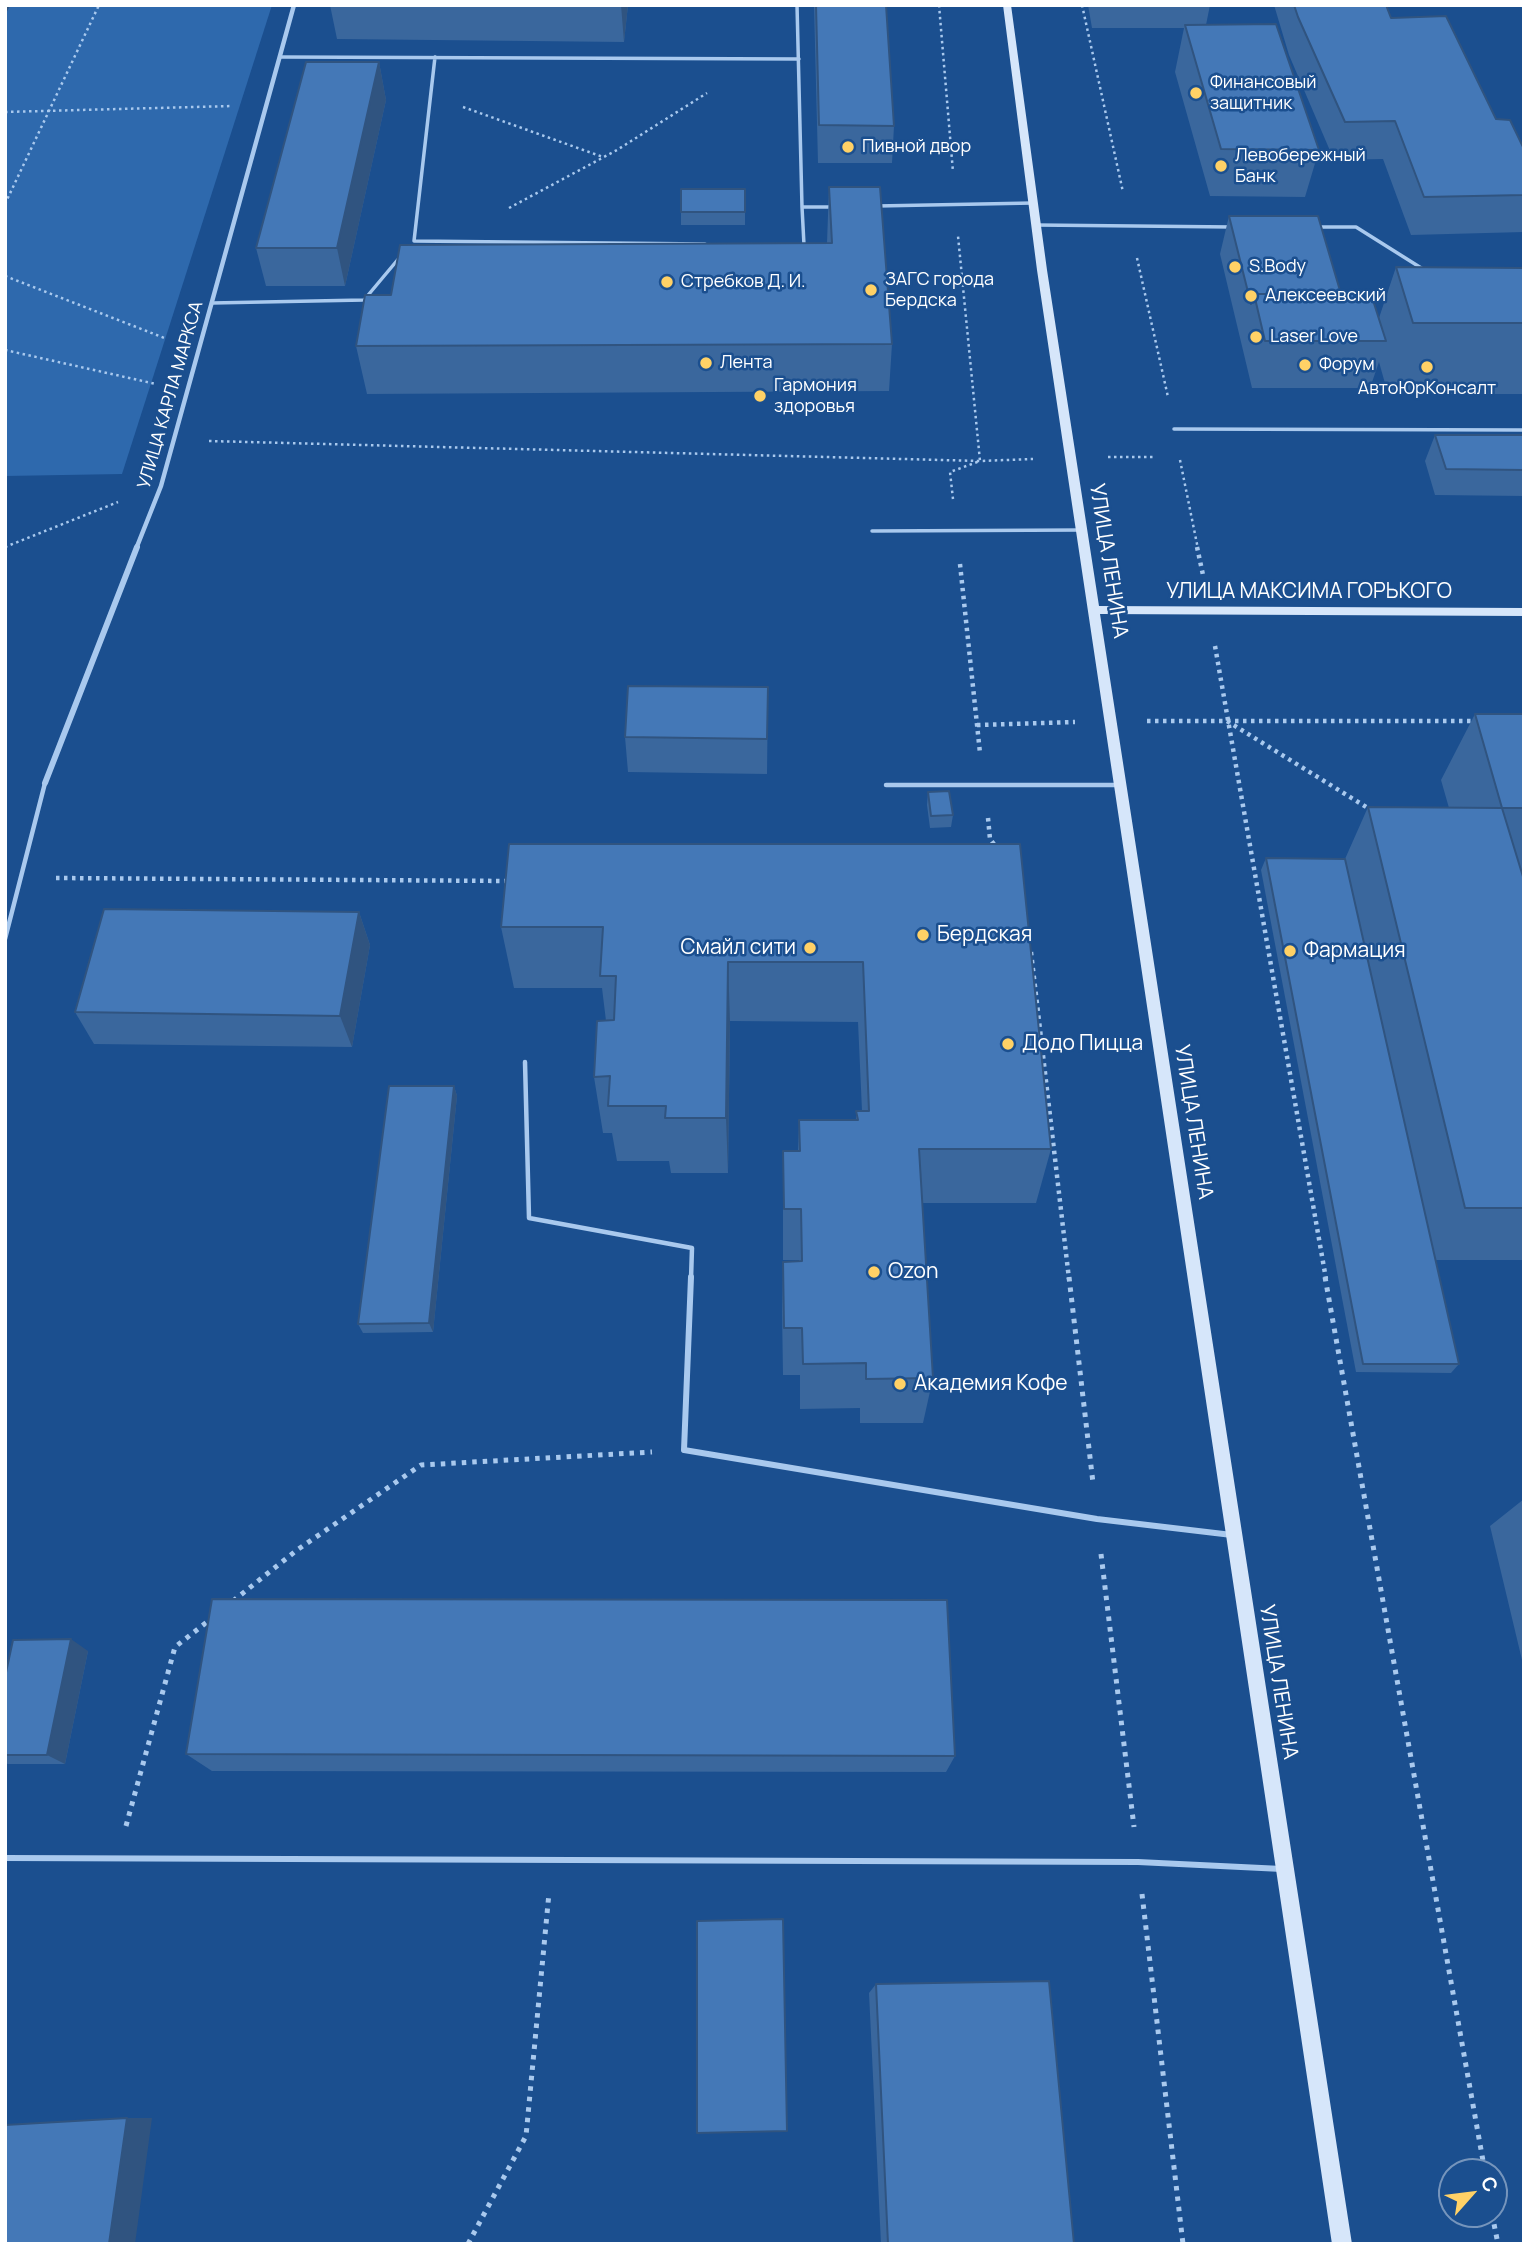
<!DOCTYPE html>
<meta charset="utf-8">
<style>
body{margin:0}
#map{position:relative;width:1529px;height:2249px;overflow:hidden;background:#1b4f8f;font-family:Manrope,sans-serif}
canvas{display:block}
.frame{position:absolute;inset:0;border:7px solid #fff;pointer-events:none}
.north{position:absolute;left:1438px;top:2158px;width:70px;height:70px;box-sizing:border-box;background:#1b4f8f;border:2px solid #7695bc;border-radius:50%;rotate:62deg;font-size:19px;font-weight:700;line-height:28px;text-align:center;color:#fff}
.north::after{content:'';display:block;margin:auto;width:24px;height:32px;background:#ffd166;clip-path:polygon(50% 0,100% 100%,50% 72%,0 100%)}
</style>
<div id="map">
<canvas width="1529" height="2249"></canvas>
<div class="frame"></div>
<div class="north">С</div>
</div>
<script>
const c = document.querySelector('canvas').getContext('2d');
c.lineJoin = 'round';
function fillPath(path, color) { c.fillStyle = color; c.fill(path, 'evenodd'); }
function stroke(path, color, width, dash) { c.strokeStyle = color; c.lineWidth = width; c.lineCap = dash ? 'butt' : 'round'; c.setLineDash(dash || []); c.stroke(path); }
function label(font, color, halo, rows, align = 'center') {
  c.font = font + ' Manrope,sans-serif'; c.lineWidth = 5; c.setLineDash([]); c.textBaseline = 'middle'; c.strokeStyle = halo; c.fillStyle = color; for (const [text, x, y, turn = 0] of rows) {
    c.save(); c.translate(x, y); c.rotate((+turn || 0) * Math.PI / 180); c.textAlign = isNaN(turn) ? turn : align; if (halo) c.strokeText(text, 0, 0); c.fillText(text, 0, 0); c.restore();
  }
}
const green = new Path2D(`
 M5 5H272L122 474 5 476Z`);
const pathFar2 = new Path2D(`
 M939 5 953 172
 M1082 5 1123 192
 M463 107 603 157
 M5 112 232 106
 M5 204 99 5
 M509 208 617 150 707 93
 M1137 258 1168 397
 M5 276 167 339
 M5 350 156 384
 M209 441 980 461 1033 459
 M1108 457H1156
 M1180 460 1198 549
 M953 499 950 472 980 461 958 236
 M5 547 118 502`);
const pathFar1 = new Path2D(`
 M1197 547 1203 575
 M960 564 980 753
 M1215 646 1326 1279
 M1147 721H1474
 M1227 721 1371 810
 M977 725 1075 722
 M988 818 990 839 997 848
 M56 878 509 881
 M1031 952 1069 1279`);
const path = new Path2D(`
 M1069 1277 1093 1483
 M1325 1277 1485 2172
 M1101 1554 1134 1827
 M233 1601 297 1550 421 1465 652 1452
 M126 1826 175 1647 212 1618
 M1142 1894 1183 2244
 M1492 2214 1498 2244
 M468 2244 526 2136 549 1893`);
const laneFar2 = new Path2D(`
 M797 5 802 207H832
 M1523 5 1524 8
 M281 57 799 59
 M435 57 414 241 705 244
 M877 206 1033 203
 M1036 225 1232 227
 M1316 227H1356L1426 271
 M798 245H804L802 207
 M212 303 364 300 400 257
 M1174 429 1524 430
 M872 531 1082 530`);
const laneFar1 = new Path2D(`
 M886 785H1118
 M5 939 45 783
 M525 1062 529 1218 692 1248 691 1279`);
const lane = new Path2D(`
 M691 1277 684 1450 1097 1519 1232 1535
 M5 1858 1138 1862 1282 1869`);
const streetFar1 = new Path2D(`
 M136 549 161 486 294 5`);
const street = new Path2D(`
 M45 783 137 547`);
const secondary = new Path2D(`
 M1003 5H1011L1047 270 1099 606 1524 608V616L1100 614 1352 2244H1332L1037 270Z`);
const wall = new Path2D(`
 M330 5H628L624 42 337 39Z
 M814 5H886L894 126 892 163H818Z
 M1088 5H1210L1206 25 1319 150 1305 197 1210 196 1175 72 1184 28H1092Z
 M1274 5H1386L1391 18 1496 119 1524 149V232L1411 235 1383 159 1334 160 1289 55Z
 M379 62 386 100 345 286H266L256 248Z
 M829 187 892 344 889 391 367 394 356 346 391 295 827 243Z
 M745 189V225H681V212Z
 M1229 216 1341 294 1379 318 1396 267 1524 268V394H1388L1379 362 1370 388H1252L1220 254Z
 M1435 435H1524V496L1435 495 1425 461Z
 M768 687 767 774 628 772 625 737Z
 M1475 714H1524V872H1521L1524 880V1260H1435L1459 1364 1451 1373 1356 1372 1261 870 1266 858 1345 859 1368 807 1449 808 1441 780Z
 M928 792 953 815 951 827 930 828 927 805Z
 M1020 844 1051 1149 1036 1203H922L933 1378 923 1423H860V1408L800 1409V1375H783L782 1311 783 1262 799 1261V1260H783V1151H798L799 1120H856V1111H862L858 1022 730 1021 728 1173H671L669 1161H617L612 1133H603L594 1077 606 1021 602 988H514L501 927Z
 M359 912 370 945 352 1047 94 1044 75 1012Z
 M454 1086 457 1096 433 1332 363 1333 358 1324Z
 M1524 1499V1660H1522L1490 1526Z
 M88 1651 65 1764H8L5 1763V1677Z
 M186 1754 955 1756 946 1772 212 1771Z
 M876 1984 1074 2244H881L869 1993Z`);
const shadedWall = new Path2D(`
 M5 5 10 6 5 15Z
 M621 5H628L624 42Z
 M379 62 386 100 345 286 337 248Z
 M359 912 370 945 352 1047 340 1016Z
 M728 962 730 1021 728 1173 726 1118Z
 M454 1086 457 1096 433 1332 429 1323Z
 M71 1639 88 1651 65 1764 47 1755Z
 M127 2118H152L135 2244H109Z`);
const building = new Path2D(`
 M816 5H886L894 126 819 125Z
 M1294 5H1386L1391 18 1446 16 1496 119 1510 120 1524 149V195L1424 197 1395 121 1345 122 1298 17Z
 M1276 24 1319 150 1221 149 1185 25Z
 M306 62H379L337 248H256Z
 M829 187H880L892 344 356 346 365 295H391L400 245 832 243Z
 M681 189H745V212H681Z
 M1229 216H1318L1341 294H1254L1251 304Z
 M1396 267 1524 268V323H1413Z
 M1254 294H1371L1386 341H1265Z
 M1435 435H1524V470L1446 469Z
 M628 686 768 687 767 739 625 737Z
 M1475 714H1524V808H1502Z
 M949 791 953 815 931 816 928 792Z
 M1368 807 1502 808 1524 880V1208H1465Z
 M509 844H1020L1051 1149H919L933 1378 866 1379V1363L803 1364 802 1328H784L783 1262 802 1261 801 1209H784L783 1151H800L799 1120H858L856 1111H869L863 962H728L726 1118H665L666 1106H608L610 1076 594 1077 597 1021 614 1020 616 976H600L603 927H501Z
 M1266 858 1345 859 1459 1364H1363Z
 M104 909 359 912 340 1016 75 1012Z
 M389 1086H454L429 1323 358 1324Z
 M212 1599 947 1600 955 1756 186 1754Z
 M71 1639 47 1755H5V1677L13 1640Z
 M783 1919 787 2131 697 2133V1921Z
 M1049 1981 1074 2244H888L876 1984Z
 M127 2118 109 2244H5V2125Z`);
const markers = [
 [1196,93,7,"#ffd166"],
 [848,147,7,"#ffd166"],
 [1221,166,7,"#ffd166"],
 [1235,267,7,"#ffd166"],
 [667,282,7,"#ffd166"],
 [871,290,7,"#ffd166"],
 [1251,296,7,"#ffd166"],
 [1256,337,7,"#ffd166"],
 [706,363,7,"#ffd166"],
 [1305,365,7,"#ffd166"],
 [1427,367,7,"#ffd166"],
 [760,396,7,"#ffd166"],
 [923,935,7,"#ffd166"],
 [810,948,7,"#ffd166"],
 [1290,951,7,"#ffd166"],
 [1008,1044,7,"#ffd166"],
 [874,1272,7,"#ffd166"],
 [900,1384,7,"#ffd166"]
];
const farPoinames = [
 ["Финансовый",1210,83],
 ["защитник",1210,104],
 ["Пивной двор",862,147],
 ["Левобережный",1235,156],
 ["Банк",1235,177],
 ["S.Body",1249,267],
 ["ЗАГС города",885,280],
 ["Бердска",885,301],
 ["Стребков Д. И.",681,282],
 ["Алексеевский",1265,296],
 ["Laser Love",1270,337],
 ["Лента",720,363],
 ["Форум",1319,365],
 ["Гармония",774,386],
 ["здоровья",774,407],
 ["АвтоЮрКонсалт",1427,389,"center"]
];
const farStreetnames = [
 ["УЛИЦА КАРЛА МАРКСА",171,395,-74]
];
const streetNames = [
 ["УЛИЦА ЛЕНИНА",1108,561,81],
 ["УЛИЦА МАКСИМА ГОРЬКОГО",1309,592],
 ["УЛИЦА ЛЕНИНА",1193,1122,81],
 ["УЛИЦА ЛЕНИНА",1278,1682,81]
];
const poiNames = [
 ["Бердская",937,935],
 ["Смайл сити",796,948,"right"],
 ["Фармация",1304,951],
 ["Додо Пицца",1022,1044],
 ["Ozon",888,1272],
 ["Академия Кофе",914,1384]
];
fillPath(green, '#2e69ad');
stroke(pathFar2, '#a9c9ee', 2.5, [2.5, 3.5]);
stroke(pathFar1, '#a9c9ee', 4.5, [3.5, 4.5]);
stroke(path, '#a9c9ee', 5, [4.5, 6]);
stroke(laneFar2, '#a9c9ee', 3.5);
stroke(laneFar1, '#a9c9ee', 4.5);
stroke(lane, '#a9c9ee', 6);
stroke(streetFar1, '#a9c9ee', 4.5);
stroke(street, '#a9c9ee', 6);
fillPath(secondary, '#d6e6fa');
fillPath(wall, '#3a679d');
fillPath(shadedWall, '#305480');
fillPath(building, '#4478b7');
stroke(building, '#305480', 2);
for (const [x, y, r, color] of markers) { const dot = new Path2D(); dot.arc(x, y, r, 0, 2 * Math.PI); c.fillStyle = color; c.fill(dot); stroke(dot, '#1b4f8f', 2.5); }
label('18px', '#fff', '#1b4f8f', farPoinames, 'left');
label('18px', '#fff', '#1b4f8f', farStreetnames);
label('21px', '#fff', '#1b4f8f', streetNames);
label('21px', '#fff', '#1b4f8f', poiNames, 'left');
</script>
